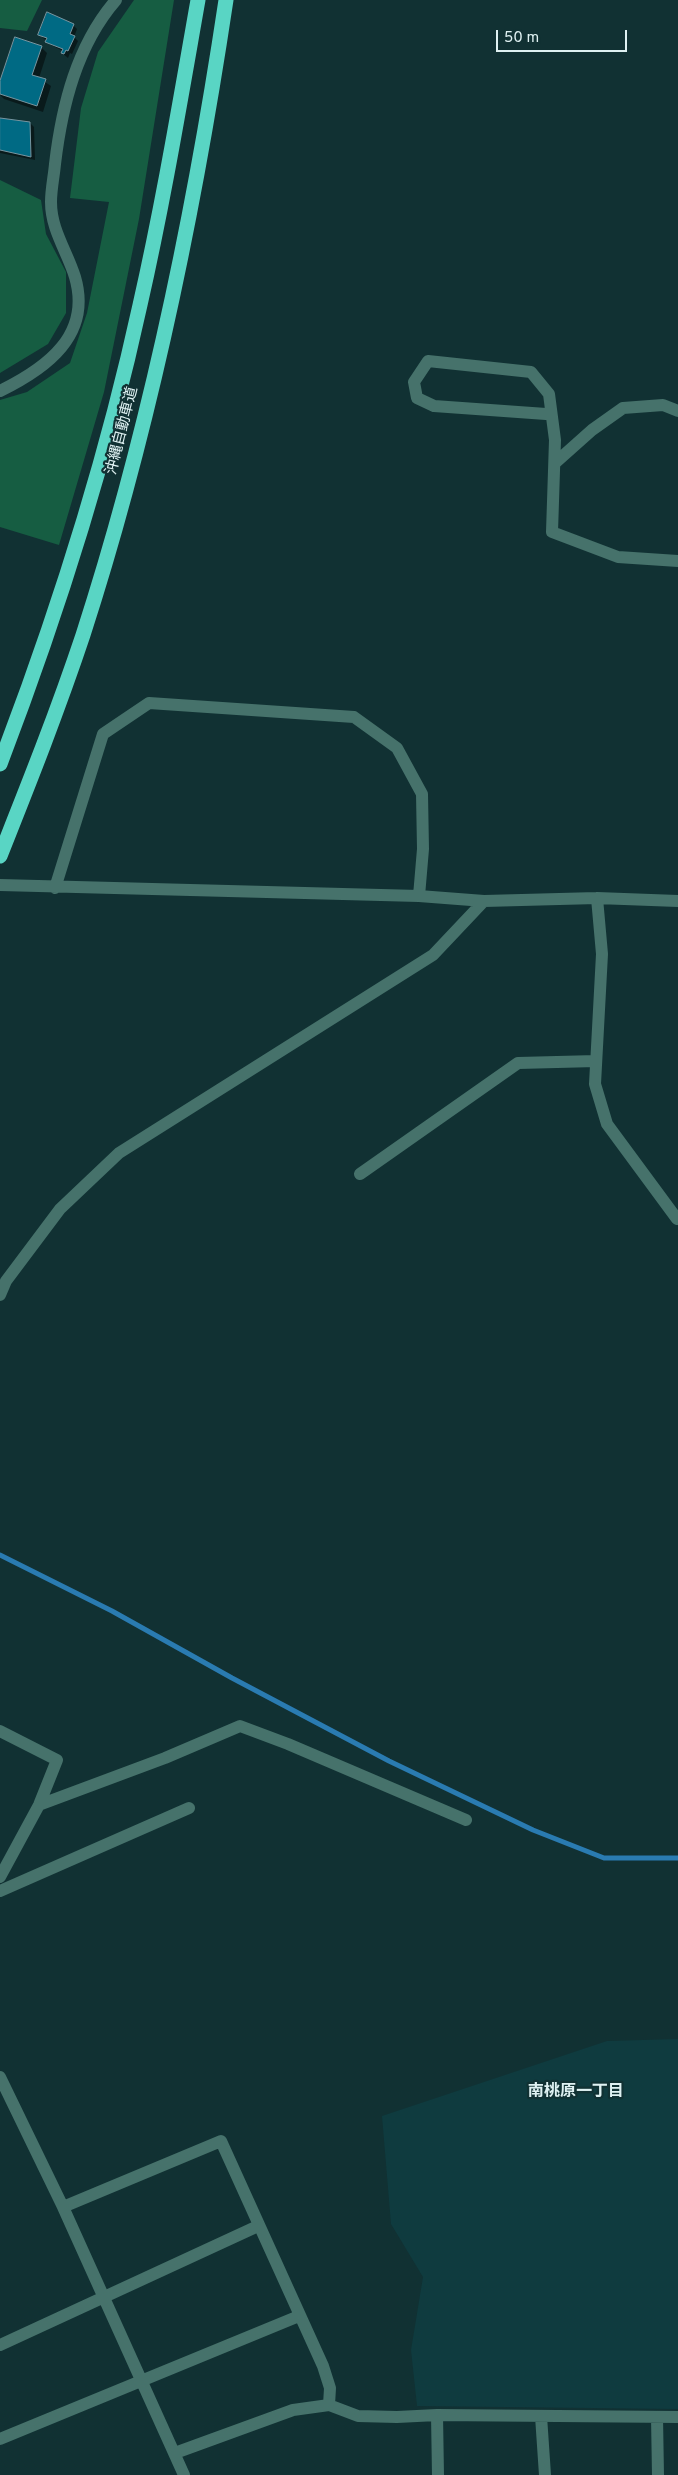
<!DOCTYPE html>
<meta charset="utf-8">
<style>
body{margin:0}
#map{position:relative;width:678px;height:2475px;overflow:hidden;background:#113133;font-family:Overpass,sans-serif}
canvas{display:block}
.scale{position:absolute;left:496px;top:30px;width:131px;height:22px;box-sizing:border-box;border:2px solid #dff1f2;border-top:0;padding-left:6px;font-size:15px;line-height:18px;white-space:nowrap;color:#dff1f2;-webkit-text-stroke:4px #113133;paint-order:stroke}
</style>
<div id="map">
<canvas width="678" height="2475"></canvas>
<div class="scale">50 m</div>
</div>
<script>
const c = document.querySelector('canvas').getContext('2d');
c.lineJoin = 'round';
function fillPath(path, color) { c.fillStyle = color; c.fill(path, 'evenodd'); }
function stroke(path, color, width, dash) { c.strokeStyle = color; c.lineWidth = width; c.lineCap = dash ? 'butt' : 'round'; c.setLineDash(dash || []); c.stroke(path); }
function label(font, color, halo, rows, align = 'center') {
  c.font = font + ' Overpass,"Noto Sans JP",sans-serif'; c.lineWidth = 4.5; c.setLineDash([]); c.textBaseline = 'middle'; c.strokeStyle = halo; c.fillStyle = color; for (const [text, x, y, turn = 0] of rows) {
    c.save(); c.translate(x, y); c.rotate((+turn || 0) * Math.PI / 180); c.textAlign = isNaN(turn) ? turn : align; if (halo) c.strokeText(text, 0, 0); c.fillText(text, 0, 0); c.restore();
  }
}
const built = new Path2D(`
 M678 2039V2409L417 2406 411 2350 423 2277 391 2224 382 2116 607 2041Z`);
const green = new Path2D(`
 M0 0H42L27 31 0 28Z
 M134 0H174L139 219 104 392 59 545 0 527V400L27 392 70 363 87 313 109 202 70 198 81 108 98 52Z
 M0 180 41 200 46 234 66 272V313L48 344 0 373Z`);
const shadow = new Path2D(`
 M73 25 77 29 74 37 78 41 72 54 70 53 68 58 62 53 63 51 51 45 39 34Z
 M41 47 47 53 39 78 51 86 43 112 4 99 0 95V85Z
 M0 119 30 123 34 127 35 160 0 153Z`);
const stream = new Path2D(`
 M0 1555 112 1611 232 1678 389 1761 533 1830 604 1858H678`);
const building = new Path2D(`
 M47 12 74 24 70 34 75 36 68 51 66 50 64 54 61 53 63 49 45 42 47 38 38 35Z
 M15 37 42 46 32 75 46 79 37 106 0 94V81Z
 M0 118 30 122 31 157 0 150Z`);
const minor = new Path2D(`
 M0 391C47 368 92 335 75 277 67 251 51 230 51 202 51 189 54 176 55 164 62 105 77 45 116 0
 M546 414 434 406 417 398 414 382 428 361 531 372 549 394 555 440 552 532 618 557 678 561
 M555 463 592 430 623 408 663 405 678 411
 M0 885 419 896 484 901 597 898 678 901
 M55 888 103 734 149 703 354 717 397 748 422 794 423 849 419 896
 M597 898 602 954 595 1084 607 1124 677 1219
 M360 1174 518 1063 596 1061
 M0 1295 6 1281 60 1209 119 1153 433 955 484 901
 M0 1731 57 1760 39 1805 0 1877
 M39 1805 165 1758 240 1726 288 1744 466 1820
 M0 1891 189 1808
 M0 2077 63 2207 184 2475
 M63 2207 221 2141 323 2366 330 2388 329 2405
 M0 2345 258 2226
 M437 2415 438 2475
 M541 2416 545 2475
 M657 2417 658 2475
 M0 2439 299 2316
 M175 2453 293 2410 329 2405 358 2416 397 2417 437 2415 678 2417`);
const highway = new Path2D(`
 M0 764C57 615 106 461 140 305 163 204 180 102 198 0
 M0 856C29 783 58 710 83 635 150 428 194 214 226 0`);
const streetNames = [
 ["沖縄自動車道",123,431,-76]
];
const neighbourhoodNames = [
 ["南桃原一丁目",576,2093]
];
fillPath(built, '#0f3b3f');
fillPath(green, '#165d42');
fillPath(shadow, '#0007');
stroke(stream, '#2a7bb1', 5);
fillPath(building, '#006a84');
stroke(building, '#7896a1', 1);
stroke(minor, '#46726b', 12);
stroke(highway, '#59d5c4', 15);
label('15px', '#dff1f2', '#113133', streetNames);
label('bold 16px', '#dff1f2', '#113133', neighbourhoodNames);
</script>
